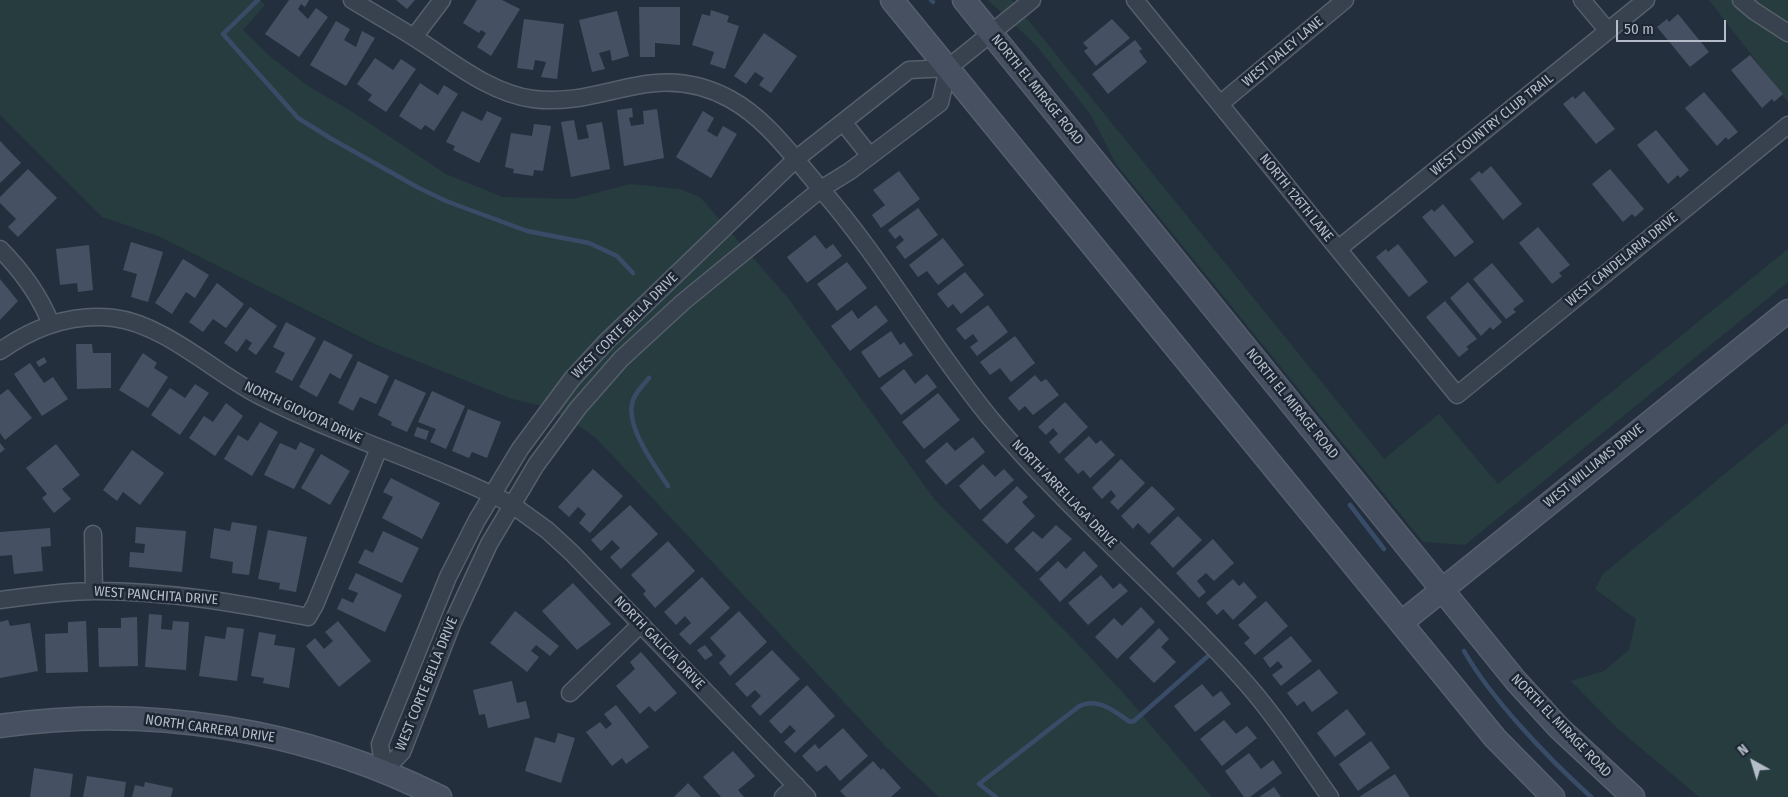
<!DOCTYPE html>
<style>
body{margin:0}
#map{position:relative;width:1788px;height:797px;overflow:hidden;background:#242f3e;font-family:"Fira Sans Condensed",sans-serif}
canvas{display:block}
.north{position:absolute;left:1728px;top:737px;width:50px;height:50px;-webkit-text-stroke:4px #1d2633;paint-order:stroke;rotate:321deg;font-size:14px;font-weight:700;line-height:20px;text-align:center;color:#b4bcc9}
.north::after{content:'';display:block;margin:auto;width:18px;height:22px;background:#b4bcc9;clip-path:polygon(50% 0,100% 100%,50% 72%,0 100%)}
.scale{position:absolute;left:1616px;top:20px;width:110px;height:22px;box-sizing:border-box;border:2px solid #b4bcc9;border-top:0;padding-left:6px;font-size:15px;line-height:18px;white-space:nowrap;color:#b4bcc9;-webkit-text-stroke:4px #1d2633;paint-order:stroke}
</style>
<div id="map">
<canvas width="1788" height="797"></canvas>
<div class="north">N</div>
<div class="scale">50 m</div>
</div>
<script>
const c = document.querySelector('canvas').getContext('2d');
c.lineJoin = 'round';
function fillPath(path, color) { c.fillStyle = color; c.fill(path, 'evenodd'); }
function stroke(path, color, width, dash) { c.strokeStyle = color; c.lineWidth = width; c.lineCap = dash ? 'butt' : 'round'; c.setLineDash(dash || []); c.stroke(path); }
function label(font, color, halo, rows, align = 'center') {
  c.font = font + ' "Fira Sans Condensed",sans-serif'; c.lineWidth = 5; c.setLineDash([]); c.textBaseline = 'middle'; c.strokeStyle = halo; c.fillStyle = color; for (const [text, x, y, turn = 0] of rows) {
    c.save(); c.translate(x, y); c.rotate((+turn || 0) * Math.PI / 180); c.textAlign = isNaN(turn) ? turn : align; if (halo) c.strokeText(text, 0, 0); c.fillText(text, 0, 0); c.restore();
  }
}
const green = new Path2D(`
 M0 0H260L265 5 243 30 271 57 308 86 351 111 446 174 503 197 573 199 630 184 680 189 700 197 788 298 935 500 1078 644 1125 695 1212 797H939L886 747 596 438 575 423 542 406 512 399 377 345 158 236 102 217 0 115Z
 M988 0H1012L1384 459 1439 414 1498 484 1788 249V282L1465 545 1423 542 1116 164 1091 115 1036 45Z
 M1709 0H1788V102Z
 M1788 422V797H1699L1618 729 1571 681 1604 671 1629 650 1636 619 1595 589 1603 574Z`);
const stream = new Path2D(`
 M258 0 223 34 298 118 330 138 417 187 446 201 527 231 589 243 617 256 633 273
 M931 0 933 2
 M649 378C643 385 633 395 632 404 627 429 655 466 668 486
 M1350 505 1384 549
 M1464 651C1492 700 1549 759 1591 797
 M996 797 979 784 1078 707C1097 696 1114 711 1130 722L1134 721 1208 656`);
const building = new Path2D(`
 M289 0H309L305 7 301 4 298 9 308 19 316 8 328 17 299 57 265 34Z
 M396 0H415L407 9Z
 M477 0H502L520 9 491 56 477 47 486 33 481 30 479 33 463 23Z
 M639 7H680V45L655 43V57H640Z
 M711 10 729 16 727 22 739 26 725 69 710 64 714 52 692 45 702 14 710 16Z
 M617 11 629 56 612 61 610 50 599 53 605 69 592 72 579 20Z
 M1678 14 1709 52 1690 67 1657 27 1667 19 1669 22Z
 M524 19 564 24 557 79 541 77 546 62 535 60 533 70 517 68Z
 M1112 19 1130 38 1096 66 1084 51 1088 48 1083 43Z
 M336 21 350 29 344 40 356 47 362 31 375 38 346 86 310 65Z
 M764 33 797 56 771 93 759 85 764 78 755 72 746 84 734 76Z
 M1135 40 1142 49 1139 51 1147 62 1108 94 1092 74Z
 M1750 55 1783 94 1774 102 1772 99 1762 108 1731 70Z
 M375 58 393 70 401 59 416 69 386 112 368 100 372 95 357 84Z
 M420 83 438 95 444 85 458 94 434 131 425 125 421 130 399 116Z
 M1584 91 1615 129 1596 144 1563 104 1573 96 1575 99Z
 M1704 92 1738 132 1728 140 1726 137 1717 146 1685 108Z
 M632 108 633 117 629 118 631 126 644 124 643 111 657 109 664 158 624 166 617 110Z
 M462 111 482 121 487 111 502 118 479 163 453 150 455 146 446 142Z
 M703 111 714 118 707 131 717 137 723 126 737 134 711 178 676 157Z
 M574 120 578 140 589 138 586 125 602 122 610 169 571 177 561 122Z
 M534 124 551 126 543 171 534 170 533 176 513 173 514 169 505 167 511 133 532 136Z
 M1656 130 1689 170 1680 178 1678 175 1668 184 1637 145Z
 M0 141 21 163 0 183Z
 M1491 166 1522 204 1503 220 1470 179 1479 171 1482 174Z
 M28 169 57 198 18 237 8 227 16 219 0 203V197Z
 M1610 169 1644 209 1635 217 1632 214 1623 222 1592 184Z
 M899 171 920 199 881 228 872 215 885 205 873 190Z
 M1443 204 1474 242 1455 257 1422 217 1432 209 1434 212Z
 M918 208 938 235 905 259 896 247 904 240 900 235 895 239 888 230Z
 M1538 227 1570 265 1559 273 1562 276 1552 284 1519 243Z
 M815 235 826 249 833 244 842 256 807 283 787 257Z
 M943 238 964 265 938 285 927 271 918 277 909 265Z
 M131 242 163 252 148 302 131 297 137 274 123 270Z
 M1398 244 1428 282 1409 297 1376 257 1386 249 1388 252Z
 M89 245 93 290 78 292 77 283 60 285 56 249Z
 M183 259 209 275 195 298 186 292 172 314 155 303Z
 M847 262 867 288 837 311 817 284Z
 M1492 263 1524 301 1513 309 1516 312 1506 319 1473 279Z
 M965 272 984 295 961 314 953 304 948 308 937 294Z
 M0 279 18 301 0 320Z
 M1468 282 1502 322 1493 330 1490 327 1481 336 1450 298Z
 M217 283 244 304 226 328 213 319 203 332 189 322Z
 M1445 301 1477 339 1466 347 1469 349 1459 357 1426 317Z
 M876 305 888 321 850 351 831 326 852 310 858 319Z
 M988 305 1008 332 977 356 970 347 978 341 973 334 965 340 956 329Z
 M250 307 277 326 256 355 248 349 252 343 246 339 237 352 224 343Z
 M286 322 316 338 292 381 275 372 285 353 273 347Z
 M891 331 900 345 904 342 913 355 879 378 861 352Z
 M1015 336 1035 363 1011 382 1000 368 990 375 980 362Z
 M324 340 353 355 340 379 330 373 317 397 299 387Z
 M76 344H92L93 353H111V388L77 389Z
 M143 353 157 363 154 368 168 377 148 408 119 390Z
 M44 357 47 362 39 367 36 362Z
 M358 361 389 376 376 404 360 397 353 411 338 403Z
 M30 363 44 383 53 377 68 399 42 416 14 374Z
 M904 369 915 384 927 374 937 387 901 415 880 388Z
 M1035 375 1041 382 1046 379 1059 395 1033 415 1025 406 1019 411 1008 398Z
 M395 379 426 393 407 432 391 425 392 422 378 415Z
 M195 384 209 393 180 435 151 415 170 388 185 398Z
 M8 389 32 418 5 440 0 433V395Z
 M432 391 465 406 446 449 430 442 436 429 418 422Z
 M938 393 960 420 924 449 902 422Z
 M1065 402 1088 427 1059 454 1049 442 1058 434 1053 428 1046 435 1038 427Z
 M226 403 243 416 215 456 189 438 204 416 213 422Z
 M468 409 501 422 487 458 472 452 469 458 452 451Z
 M260 422 278 432 252 476 224 459 238 435 248 441Z
 M417 427 429 431 426 440 414 436Z
 M1089 436 1096 444 1101 440 1115 455 1090 478 1083 470 1078 474 1064 459Z
 M973 437 985 452 946 485 925 461 947 442 955 451Z
 M300 442 315 449 294 489 264 475 280 443 296 450Z
 M0 443 5 449 0 453Z
 M56 444 80 475 62 489 71 499 54 513 42 498 47 494 26 468Z
 M132 450 164 473 140 505 123 492 117 501 103 490Z
 M321 454 350 471 330 505 301 488Z
 M1121 459 1145 483 1118 510 1110 502 1116 496 1111 490 1102 499 1092 488Z
 M983 464 995 477 1004 469 1014 480 980 510 959 486Z
 M593 469 623 496 590 533 579 523 586 514 578 507 569 517 558 507Z
 M391 478 440 503 422 539 382 518 393 497 383 492Z
 M1017 486 1028 497 1022 502 1035 516 1007 544 982 520Z
 M1152 486 1175 509 1149 534 1138 523 1133 529 1121 516Z
 M630 505 658 534 621 569 610 557 620 548 612 540 601 551 591 540Z
 M1178 516 1202 540 1173 568 1150 543Z
 M232 522 257 526 249 575 232 573 233 562 210 558 214 528 230 531Z
 M1056 525 1072 539 1037 572 1014 549 1033 531 1042 539Z
 M136 527 186 531 182 572 129 567 130 552 144 553 145 544 135 543Z
 M50 528 51 546 41 547 43 571 14 574 12 555 0 556V532Z
 M268 530 307 537 296 592 279 589 280 583 258 579Z
 M383 531 419 548 402 583 358 563 365 549 373 553Z
 M1213 539 1234 563 1214 581 1206 573 1197 581 1206 592 1199 598 1176 573Z
 M668 541 695 571 655 608 643 594 646 591 631 575Z
 M1084 551 1098 566 1060 602 1039 579 1058 561 1066 569Z
 M356 573 402 595 385 632 337 609 342 598 353 603 358 593 348 589Z
 M1101 575 1113 589 1120 583 1128 591 1088 625 1068 603Z
 M702 577 730 608 690 645 679 634 691 623 685 616 676 625 664 612Z
 M1233 579 1239 586 1244 582 1257 597 1233 620 1223 609 1217 615 1206 603Z
 M573 583 611 624 577 650 542 611Z
 M1266 601 1288 626 1255 655 1244 643 1250 638 1238 625Z
 M1141 607 1155 622 1117 659 1095 637 1114 618 1122 626Z
 M515 611 559 646 550 656 536 645 531 651 539 657 527 672 490 643Z
 M739 611 767 642 730 676 719 663 726 656 710 638Z
 M149 614 162 615 161 629 172 630 173 621 189 622 186 670 145 667Z
 M137 617 138 666 99 667 98 628H121V618Z
 M8 620 10 626 30 623 38 671 0 678V622Z
 M86 621 88 672 46 673 45 634 68 633V622Z
 M338 621 371 661 339 687 306 646 315 638 324 649 333 641 325 632Z
 M227 627 244 629 237 681 199 676 205 636 225 639Z
 M1159 628 1169 639 1161 647 1176 662 1154 683 1129 658Z
 M259 632 276 635 274 645 295 648 289 688 263 683 264 678 251 676Z
 M1291 636 1312 661 1281 686 1272 675 1283 667 1278 661 1270 668 1263 658Z
 M705 645 713 655 705 660 697 650Z
 M772 650 800 679 760 716 751 706 761 696 755 690 747 697 735 684Z
 M641 652 677 693 655 712 649 706 640 714 616 686 635 669 630 662Z
 M1319 669 1338 693 1312 712 1304 701 1297 706 1287 693Z
 M512 681 517 703 526 701 530 718 488 728 485 714 479 715 473 690Z
 M1202 684 1213 697 1221 691 1231 704 1195 732 1174 706Z
 M807 685 835 716 795 753 784 742 796 731 790 725 781 734 769 721Z
 M616 705 649 747 626 764 622 758 612 766 586 732 600 722 606 729 612 724 604 714Z
 M1347 709 1366 734 1335 757 1317 733Z
 M1224 720 1236 734 1247 726 1257 738 1222 766 1200 739Z
 M843 728 868 756 840 781 826 765 817 772 802 756 815 744 819 749Z
 M558 733 575 738 561 783 525 771 535 737 555 743Z
 M1371 741 1390 768 1358 791 1339 764Z
 M733 751 755 776 738 790 744 797H721L703 777Z
 M1249 753 1261 769 1273 760 1282 773 1250 797H1244L1225 771Z
 M873 761 881 770 883 768 901 788 891 797H846L840 791Z
 M34 768 73 774 70 797H30Z
 M1395 774 1410 797H1359Z
 M87 776 126 782 124 797H83Z
 M145 782 173 788 171 797H132L135 785 144 787Z
 M688 783 701 797H674Z
 M1274 787 1281 797H1259Z`);
const street = new Path2D(`
 M352 0C373 13 395 25 415 38 452 61 489 93 533 99 605 108 653 58 730 99 767 119 793 157 820 188 883 260 930 345 991 419 1067 510 1159 586 1238 674 1273 712 1301 756 1330 797
 M1135 0 1457 395 1788 125
 M1582 0 1608 31
 M1741 0 1754 11 1788 33
 M414 37 442 0
 M1220 104 1345 0
 M843 122 870 156
 M0 249C22 271 39 294 51 324
 M1338 249 1646 0
 M0 351C34 327 72 313 114 318 164 324 215 373 260 396 341 437 430 463 511 504L547 530 572 553 807 797
 M93 534 94 591
 M0 600C31 596 64 591 95 591 168 591 237 603 308 617L315 605 379 448
 M570 693 641 624
 M384 771 380 744 448 577 477 520 520 449 572 379 607 341 796 159 909 70 948 68 1032 0
 M384 771 402 752 452 624 489 544 536 465 578 408 621 359 683 302 821 189 850 171 940 103 948 68
 M783 797 796 785`);
const secondary = new Path2D(`
 M892 0 1446 678 1495 738 1553 797
 M964 0 1516 681 1559 728 1633 797
 M1401 623 1788 311
 M0 726C149 704 305 729 440 797`);
const streetNames = [
 ["WEST DALEY LANE",1283,52,-40],
 ["NORTH EL MIRAGE ROAD",1037,90,51],
 ["WEST COUNTRY CLUB TRAIL",1492,125,-39],
 ["NORTH 126TH LANE",1296,198,51],
 ["WEST CANDELARIA DRIVE",1622,260,-39],
 ["WEST CORTE BELLA DRIVE",625,326,-45],
 ["NORTH EL MIRAGE ROAD",1292,404,51],
 ["NORTH GIOVOTA DRIVE",303,413,25],
 ["WEST WILLIAMS DRIVE",1594,466,-39],
 ["NORTH ARRELLAGA DRIVE",1064,494,46],
 ["WEST PANCHITA DRIVE",156,596,4],
 ["NORTH GALICIA DRIVE",659,643,46],
 ["WEST CORTE BELLA DRIVE",427,684,-68],
 ["NORTH EL MIRAGE ROAD",1561,726,46],
 ["NORTH CARRERA DRIVE",210,729,8]
];
fillPath(green, '#263c3f');
stroke(stream, '#394c67', 4.5);
fillPath(building, '#455162');
stroke(street, '#565f6c', 19);
stroke(secondary, '#565f6c', 25);
stroke(street, '#38414e', 16);
stroke(secondary, '#465061', 22);
label('14px', '#b4bcc9', '#1d2633', streetNames);
</script>
